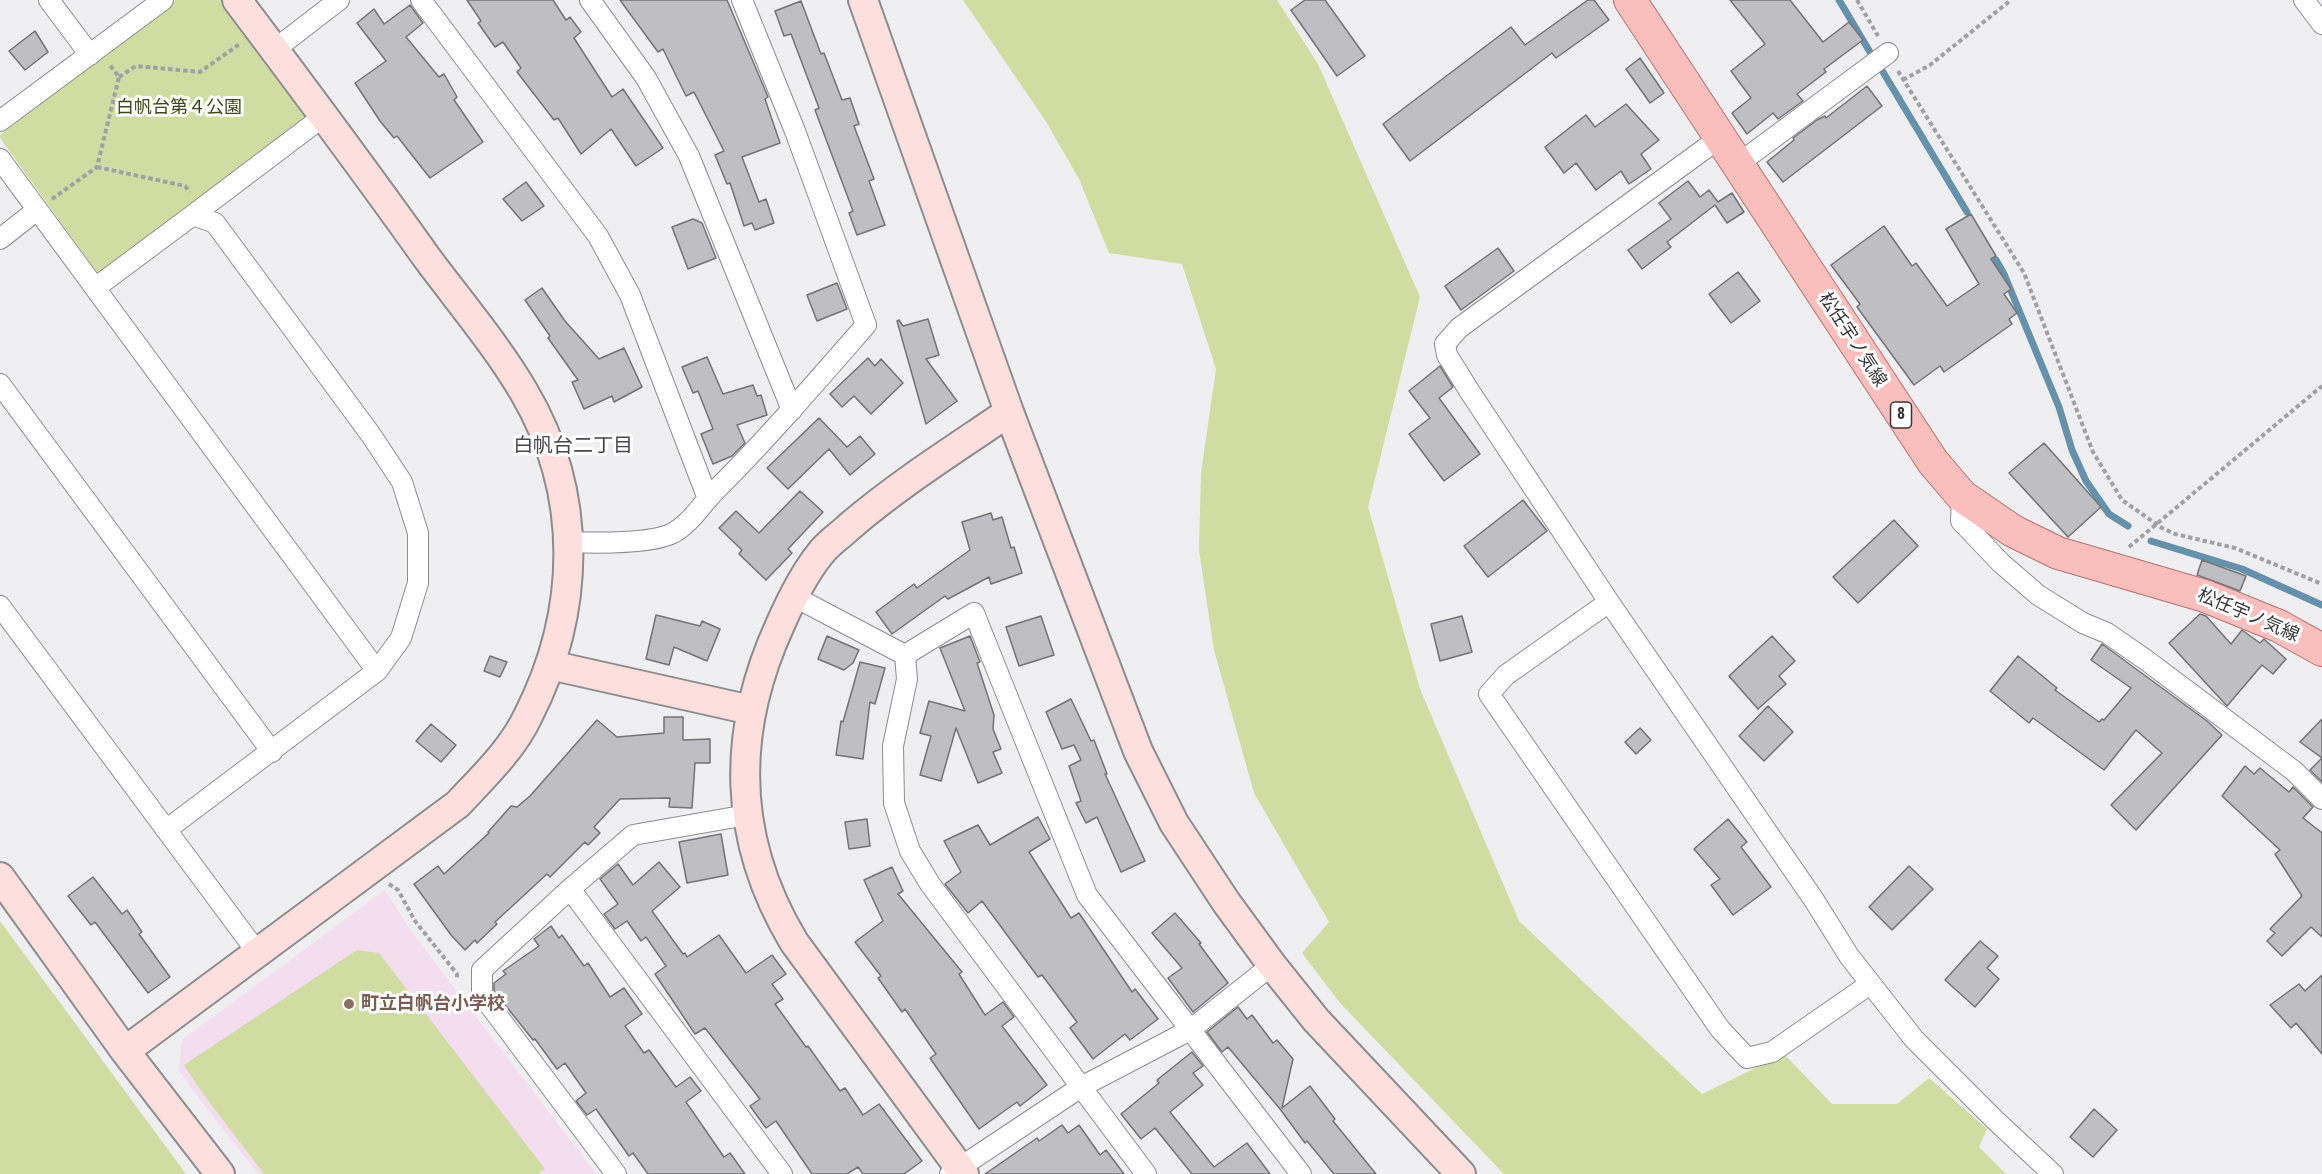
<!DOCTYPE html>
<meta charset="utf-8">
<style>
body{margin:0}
canvas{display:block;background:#efeff2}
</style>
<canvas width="2322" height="1174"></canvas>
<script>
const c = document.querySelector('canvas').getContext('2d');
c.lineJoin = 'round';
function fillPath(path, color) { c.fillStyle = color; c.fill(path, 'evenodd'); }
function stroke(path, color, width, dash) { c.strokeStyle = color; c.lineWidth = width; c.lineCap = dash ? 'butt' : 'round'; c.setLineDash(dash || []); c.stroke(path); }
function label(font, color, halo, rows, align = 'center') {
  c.font = font + ' "Roboto Condensed","Noto Sans JP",sans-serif'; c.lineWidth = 6; c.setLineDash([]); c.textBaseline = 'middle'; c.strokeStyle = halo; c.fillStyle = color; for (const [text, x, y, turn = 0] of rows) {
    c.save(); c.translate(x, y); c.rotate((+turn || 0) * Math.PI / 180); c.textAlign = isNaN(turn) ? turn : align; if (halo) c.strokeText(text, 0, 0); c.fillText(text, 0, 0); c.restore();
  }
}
const education = new Path2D(`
 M385 890 411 931 596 1174H258L191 1088 179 1070 182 1040Z`);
const green = new Path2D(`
 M176 0H221L313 117 99 275 0 138V135Z
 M963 0H1277L1318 64 1420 297 1368 507 1420 689 1519 921 1702 1094 1784 1054 1832 1104H1897L1929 1078 1987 1129 1979 1147 2006 1174H1504L1340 1003 1302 953 1329 922 1254 793 1214 650 1199 550 1201 473 1216 369 1182 264 1109 253 1079 179 1045 120Z
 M0 921 186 1174H0Z
 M357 950 379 953 545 1169 538 1174H264L201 1091 184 1065Z`);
const stream = new Path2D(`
 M1839 0 1870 52
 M1883 72 1967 212
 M1996 260 2004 274 2059 407 2072 450 2086 481 2109 514 2128 526
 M2151 541 2242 569 2322 605`);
const building = new Path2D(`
 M467 0H553L566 20 570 17 581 32 574 38 612 97 623 89 663 148 636 166 611 129 581 154 558 118 554 120 517 72 521 68 503 42 495 47 478 23 481 21Z
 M620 0H727L768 97 765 99 780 143 742 157 759 202 766 199 774 223 755 230 752 223 744 226 730 183 727 184 715 155 724 151 694 92 686 96 663 49 658 52Z
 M1305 0H1325L1365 56 1337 76 1291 10Z
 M1588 0H1594L1609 20 1556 58 1552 53 1410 161 1383 124 1511 27 1525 45Z
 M1730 0H1790L1823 42 1849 22 1863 40 1824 69 1826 72 1797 94 1803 101 1778 119 1773 113 1747 134 1732 113 1751 98 1731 71 1765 44Z
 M801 1 821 54 824 53 842 100 850 98 859 124 854 126 874 179 869 181 885 225 857 235 849 213 853 211 815 110 819 108 791 34 784 36 775 11Z
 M410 5 423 23 406 37 439 77 444 74 457 97 454 100 483 142 430 178 397 136 394 138 380 121 355 83 386 61 357 23 374 9 384 24Z
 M35 31 48 52 25 70 9 51Z
 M1640 58 1664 93 1650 103 1626 69Z
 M1867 86 1882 106 1783 182 1767 162 1794 140 1793 138 1817 120 1825 116 1826 118Z
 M1626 104 1659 140 1641 154 1651 169 1629 184 1621 171 1596 190 1576 163 1564 173 1545 147 1586 115 1595 127Z
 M1688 181 1700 197 1709 190 1718 202 1732 193 1744 212 1727 223 1715 205 1667 242 1671 247 1642 269 1628 250 1671 219 1659 203Z
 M526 182 544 206 522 221 503 199Z
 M1971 214 1996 256 1991 259 2011 289 2004 294 2017 313 2009 319 2012 324 1944 372 1940 366 1914 385 1857 307 1860 304 1831 265 1884 226 1912 266 1916 263 1947 306 1979 284 1946 229Z
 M693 219 702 223 716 258 688 269 672 227Z
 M1498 248 1514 271 1461 310 1445 286Z
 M1738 272 1760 301 1731 323 1709 294Z
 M837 283 847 309 817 321 807 295Z
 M542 288 565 321 599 359 624 348 642 387 614 402 612 396 584 409 572 382 578 380 548 338 550 336 525 300Z
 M928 319 939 355 926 359 957 401 926 424 897 321 899 320 903 326Z
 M707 357 723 394 753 385 757 396 761 395 767 415 737 425 745 443 732 456 713 464 701 434 713 429 698 391 693 393 682 367Z
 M868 358 875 366 881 359 903 383 871 414 854 396 842 407 830 394Z
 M1440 366 1453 387 1439 398 1480 454 1444 481 1409 434 1430 418 1409 391Z
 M819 418 847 447 860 436 875 454 850 475 829 449 788 489 767 468Z
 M2044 443 2101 507 2068 537 2009 473Z
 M800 491 823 512 788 549 792 553 766 580 739 554 742 550 719 528 736 511 759 533Z
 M1523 500 1547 531 1488 577 1464 546Z
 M991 513 993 520 1002 517 1011 548 1014 547 1022 573 991 584 989 577 948 599 945 596 892 634 876 612 914 584 917 588 970 550 962 522Z
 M1894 520 1918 546 1858 603 1833 577Z
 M2202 560 2246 576 2240 591 2197 575Z
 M2200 614 2206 616 2231 644 2242 630 2260 643 2264 639 2286 659 2273 674 2262 665 2227 706 2169 643Z
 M656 615 700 626 702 621 720 629 707 661 674 647 669 665 646 659Z
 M1041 616 1054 655 1019 666 1006 627Z
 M1462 616 1472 652 1440 661 1431 624Z
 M827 636 859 650 853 663 844 670 818 659Z
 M970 636 980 662 977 663 994 715 993 729 1001 749 993 752 1002 773 978 783 956 728 941 781 920 775 931 736 920 733 929 701 965 711 940 648Z
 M1772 636 1795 661 1779 676 1786 684 1758 709 1729 676Z
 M2102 644 2207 721 2222 735 2136 830 2111 805 2162 753 2136 730 2104 770 2033 718 2029 723 1990 691 2018 656 2057 688 2055 690 2099 722 2102 719 2104 720 2131 688 2091 660Z
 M490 656 507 662 500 677 484 671Z
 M860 662 885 668 875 704 870 702 863 759 836 755 841 721 843 722Z
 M1071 699 1091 741 1094 740 1107 774H1105L1145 861 1121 872 1097 817 1086 823 1076 803 1081 801 1069 766 1081 760 1074 745 1062 749 1046 712Z
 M1768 706 1793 732 1764 761 1739 736Z
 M664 717H683V740L710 739V763H695L692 808 669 807 670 798 620 799 594 827 600 833 588 845 585 842 550 877 547 874 495 922 497 924 477 943 475 940 465 950 451 935 414 884 438 866 444 874 489 833 488 832 511 806 517 807 530 796 597 720 617 737 664 733Z
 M2322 719V782L2310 770 2322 758 2300 742Z
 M431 724 456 745 441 762 416 741Z
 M1640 728 1651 740 1636 754 1625 742Z
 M2245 766 2254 774 2260 768 2289 792 2293 787 2313 807 2303 818 2322 833V937L2311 927 2282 956 2267 941 2275 933 2270 929 2302 896 2275 854 2280 850 2222 796Z
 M1038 817 1050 839 1029 852 1071 918 1079 913 1132 992 1135 989 1158 1019 1130 1040 1125 1034 1093 1059 1070 1028 1077 1022 1042 975 1038 977 982 901 968 913 945 884 961 872 944 841 978 825 990 845Z
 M867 819 870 846 849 849 845 822Z
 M1728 819 1747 842 1741 847 1771 887 1733 915 1711 885 1720 879 1694 849Z
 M721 834 728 875 687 883 679 842Z
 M659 862 680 887 652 911 683 954 685 953 687 957 719 935 746 973 772 955 786 974 772 984 783 999 775 1004 806 1047 808 1046 840 1091 845 1088 863 1115 879 1104 922 1161 904 1174H863L858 1167 847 1174H812L776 1121 766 1128 750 1106 760 1099 705 1028 695 1034 655 974 666 966 646 937 641 941 627 921 615 929 604 914 618 904 600 879 618 864 633 885Z
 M1909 866 1933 889 1892 930 1869 907Z
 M892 867 903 891 898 894 962 972 959 974 985 1015 1003 1002 1014 1017 1002 1026 1047 1085 1020 1106 1017 1102 979 1129 930 1058 936 1054 905 1009 902 1012 878 978 881 976 855 942 883 921 864 880Z
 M93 877 122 914 127 910 142 932 139 934 170 977 148 993 95 922 91 925 68 896Z
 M1175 913 1201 943 1199 944 1228 983 1193 1012 1168 978 1182 968 1152 933Z
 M551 926 559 938 562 935 584 966 588 963 610 997 624 988 642 1014 625 1026 644 1053 649 1050 676 1087 690 1077 701 1091 686 1102 724 1157 730 1153 745 1174H648L633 1153 629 1156 596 1109 587 1115 576 1101 586 1093 565 1063 557 1069 535 1039 533 1040 494 991V983L506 974 503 971 539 946 534 939Z
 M1980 941 1998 956 1987 968 1999 979 1975 1007 1945 980Z
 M2322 975V1054L2296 1023 2291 1028 2270 1005 2299 984 2305 991Z
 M1238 1007 1247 1019 1252 1015 1273 1043 1277 1040 1293 1059 1282 1108 1310 1086 1335 1119 1333 1121 1376 1174H1334L1307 1141 1305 1143 1280 1109 1228 1047 1222 1052 1207 1032Z
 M1192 1052 1203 1066 1193 1073 1203 1085 1170 1112 1214 1167 1247 1143 1270 1174H1192L1155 1128 1141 1139 1121 1114 1159 1083 1157 1080Z
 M2094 1109 2117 1130 2093 1157 2070 1137Z
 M1062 1125 1068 1133 1079 1125 1100 1155 1106 1150 1124 1174H985L1037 1138 1039 1141Z`);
const path = new Path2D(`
 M1857 0 1878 36
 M1898 71 2024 273 2093 452 2122 500 2162 528 2175 534 2235 548 2322 584
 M119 77 136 66 200 72 241 43
 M1903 80 1930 65 2011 0
 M97 167 185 186 190 192
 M52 199 97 167 119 77 110 65
 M2129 547 2322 386
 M389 884 398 890 415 921 457 974V979`);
const street = new Path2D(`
 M49 0 90 55
 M421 0 598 236 630 295 708 499
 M590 0 646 78 689 156 792 410
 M2304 0 2322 24
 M274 50 339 0
 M0 121 163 0
 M1721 137 1459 328 1445 344 1447 355 1470 392 1609 602 1814 900 1849 956 1914 1039 1995 1120 2053 1174
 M0 159 377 671
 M1738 164 1888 53
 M193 215 324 116
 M0 239 37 210
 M95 288 193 215 215 223 371 435 402 482 418 533V583L401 638 377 671 166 830
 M0 384 272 752
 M1962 496 1961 521 2001 563 2038 595 2083 623 2107 633 2146 660 2294 771 2322 799
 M569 542C594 543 652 544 673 533 691 523 701 505 715 491 768 438 817 381 866 325L795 131 742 0
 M793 596 905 655 974 613 1087 895 1301 1174
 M1609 602 1506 675 1489 694 1720 1029 1747 1058 1772 1052 1870 984
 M0 606 257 952
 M905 655 907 679 893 746 894 803 910 851 930 884 1146 1174
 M570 889 782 1174
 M616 1174 482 995V970L570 889 633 835 747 815
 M950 1174 1081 1087 1190 1030 1272 965`);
const secondary = new Path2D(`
 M863 0 1009 412 1138 751 1174 823 1226 902 1272 965 1316 1020 1461 1174
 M550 665 751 710
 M0 877 125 1051 220 1174
 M125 1051 458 804C483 777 512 750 528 716 581 612 584 494 524 392 497 346 459 301 427 258 365 171 301 85 237 0
 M964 1174 794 942C732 839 731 732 780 625 791 600 803 575 820 554 828 543 841 535 850 526 899 484 955 449 1009 412`);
const primary = new Path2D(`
 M1630 0 1933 462 1962 496 2013 531 2058 553 2205 596 2279 626 2322 650`);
const markers = [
 [349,1004,6,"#8d6e63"]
];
const shields = [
 [1901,415,21]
];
const shieldNames = [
 ["8",1901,415]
];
const parkNames = [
 ["白帆台第４公園",179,108]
];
const streetNames = [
 ["松任宇ノ気線",1852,340,57],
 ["松任宇ノ気線",2248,616,23]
];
const educationNames = [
 ["町立白帆台小学校",361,1004]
];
const neighbourhoodNames = [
 ["白帆台二丁目",573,447]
];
fillPath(education, '#f2deee');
fillPath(green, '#d0dca2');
stroke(stream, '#6591aa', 7);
fillPath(building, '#bfbec2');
stroke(building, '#737376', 1.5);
stroke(street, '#8c8c8f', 22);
stroke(secondary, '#8c8c8f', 32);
stroke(primary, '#b37270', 34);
stroke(path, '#a1a1a3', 4, [4.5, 3]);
stroke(street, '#fff', 20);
stroke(secondary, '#fddfdd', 28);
stroke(primary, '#fabebc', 32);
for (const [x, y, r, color] of markers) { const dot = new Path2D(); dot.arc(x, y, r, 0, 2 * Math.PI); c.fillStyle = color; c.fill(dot); stroke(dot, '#fff', 2); }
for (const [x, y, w] of shields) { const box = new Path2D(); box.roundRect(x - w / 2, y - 13, w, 26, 4.5); c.fillStyle = '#fff'; c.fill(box); stroke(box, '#353536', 1.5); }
label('bold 16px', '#353536', null, shieldNames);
label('18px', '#3e4518', '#fff', parkNames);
label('18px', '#353536', '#fff', streetNames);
label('bold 18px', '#785e54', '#fff', educationNames, 'left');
label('20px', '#474649', '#fff', neighbourhoodNames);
</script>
